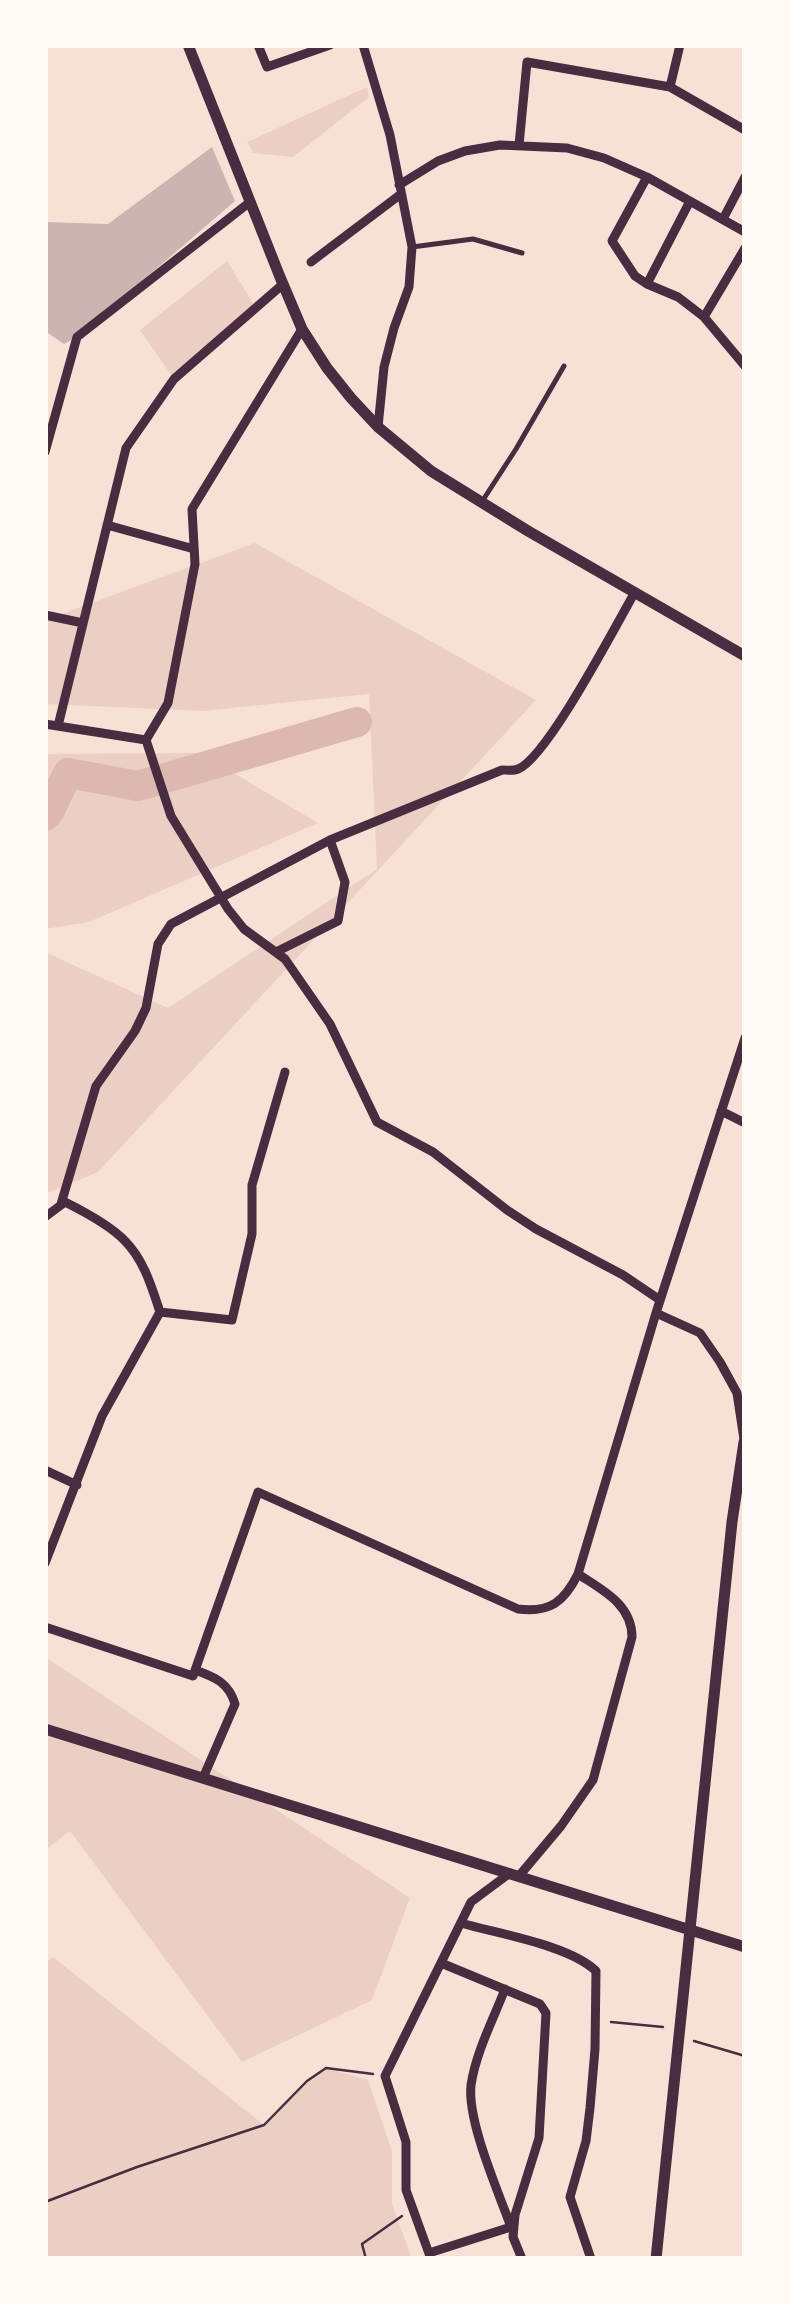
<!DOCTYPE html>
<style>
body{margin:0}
#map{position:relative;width:790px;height:2304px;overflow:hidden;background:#f7e1d7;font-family:"Public Sans",sans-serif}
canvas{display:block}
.frame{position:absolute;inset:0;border:48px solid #fffaf5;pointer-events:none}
</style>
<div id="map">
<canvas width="790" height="2304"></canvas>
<div class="frame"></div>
</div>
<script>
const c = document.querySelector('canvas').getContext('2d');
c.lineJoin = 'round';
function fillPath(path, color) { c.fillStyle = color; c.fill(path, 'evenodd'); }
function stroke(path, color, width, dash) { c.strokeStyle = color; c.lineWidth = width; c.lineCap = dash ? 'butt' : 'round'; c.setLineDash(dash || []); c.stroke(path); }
const green = new Path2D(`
 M367 87 369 97 293 157 253 153 247 142Z
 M227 261 256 308 174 379 140 330Z
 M255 543 536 700 98 1172 45 1194V954H49L168 1008 377 869 369 694 203 711 45 704V620Z
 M200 753 318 823 89 922 45 929V754Z
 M45 1657 410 1898 372 2000 242 2062 70 1831 45 1850Z
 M53 1957 264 2125 307 2081 326 2068 368 2080 392 2151V2204L412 2259H45V1962Z`);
const river = new Path2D(`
 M45 816 49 812 68 773 138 786 357 722`);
const building = new Path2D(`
 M212 147 235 201 77 337 64 344 45 331V222L108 224Z`);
const path = new Path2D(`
 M611 2022 663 2027
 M694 2041 745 2056
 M45 2202 137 2167 264 2125 307 2081 326 2068 373 2074
 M366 2259 362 2244 402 2216`);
const service = new Path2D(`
 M412 247 473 239 522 253
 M483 500 516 449 564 366`);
const minor = new Path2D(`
 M258 45 267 67 330 45
 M363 45 390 135 412 247 409 287 394 328 384 367 378 427
 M670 87 680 45
 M519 145 527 62 670 87 745 130
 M647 177 612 241 635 276 647 284 678 297 704 317
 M399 185 438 161 465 151 500 145 567 148 604 158 647 177 745 232
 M723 219 745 177
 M745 248 704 317 745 366
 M311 262 401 194
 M647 284 690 201
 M45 452 77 337 250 202
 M107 525 194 549
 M45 615 83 623
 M45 724 146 740 171 816 228 909 244 929 285 959 330 1024 377 1122 433 1152 507 1210 536 1229 623 1275 660 1300
 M58 726 126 448 174 379 282 285
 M146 740 168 703 195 564 192 509 302 329
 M276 952 338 921 345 882 330 840
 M721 1111 745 1123
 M61 1204 96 1086 135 1031 146 1008 158 944 171 924 330 840 502 770C507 770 513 771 518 769 547 758 616 625 635 592
 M45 1217 65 1202C83 1211 112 1227 125 1241 144 1260 152 1288 160 1312L102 1416 45 1563
 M160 1312 232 1320 252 1234V1185L285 1072
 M656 1313 700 1333 720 1362 737 1393 745 1446
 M45 1470 77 1485
 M45 1627 193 1676 258 1492 518 1609C550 1613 564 1602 578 1574
 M195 1670C215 1677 229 1683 235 1704L203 1778
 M519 1876 561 1826 593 1780 632 1637C632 1604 602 1590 578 1574L656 1313 745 1038
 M461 1923C498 1934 569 1945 596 1971L595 2049 590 2108 586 2141 570 2197 591 2259
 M441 1963 540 2004 546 2013 539 2138 515 2215 513 2237 522 2259
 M505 1989C493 2020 476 2052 471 2085 467 2121 498 2191 511 2227
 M429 2253 514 2226
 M431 2259 406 2190V2142L385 2076 471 1902 510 1873`);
const tertiary = new Path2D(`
 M188 45 280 277 302 329 327 368 351 398 378 427 431 471 528 531 745 656
 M45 1729 745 1947
 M656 2259 732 1522 744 1442`);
fillPath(green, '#ebcfc5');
stroke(river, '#dcb8b0', 30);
fillPath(building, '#ccb4b1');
stroke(path, '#4a2c40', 2.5);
stroke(service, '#4a2c40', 5);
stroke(minor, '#4a2c40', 9);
stroke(tertiary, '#4a2c40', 11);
</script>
